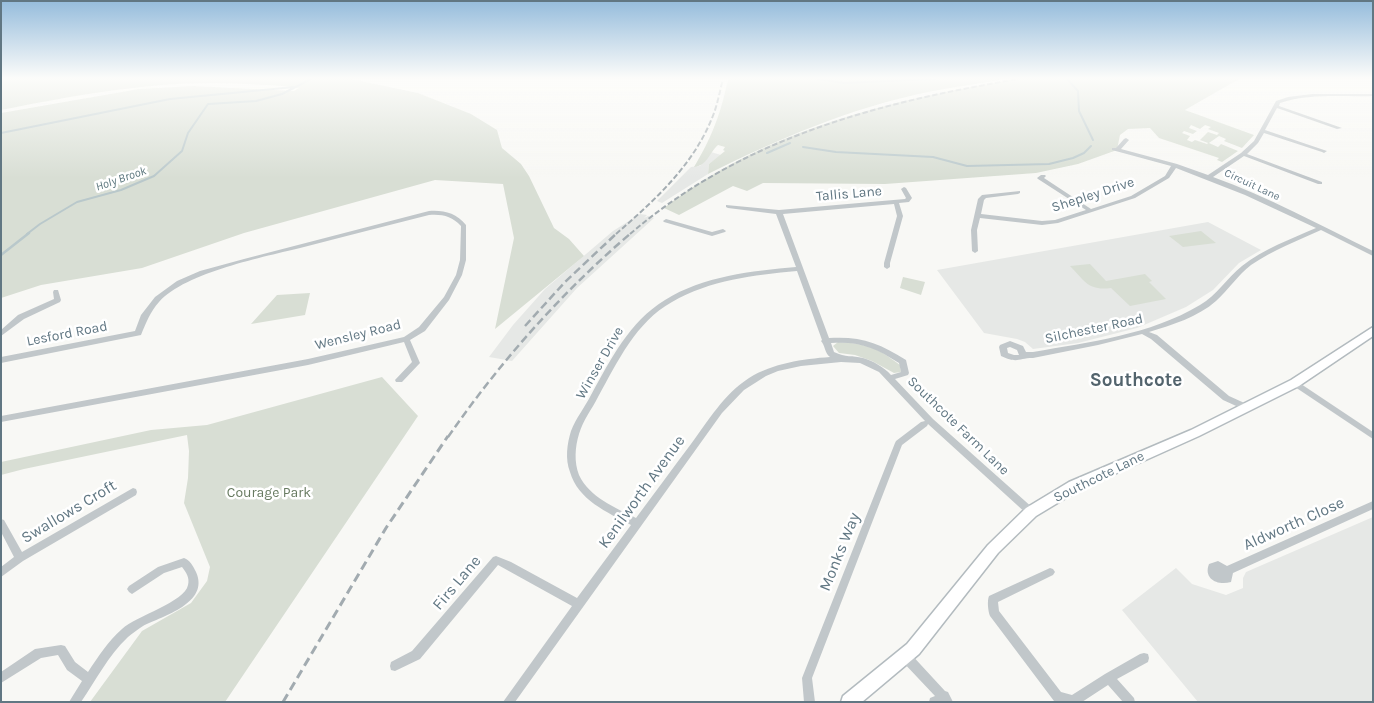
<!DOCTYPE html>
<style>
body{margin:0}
#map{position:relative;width:1374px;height:703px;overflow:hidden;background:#f8f8f5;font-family:Karla,sans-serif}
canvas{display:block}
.frame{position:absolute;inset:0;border:2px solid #617783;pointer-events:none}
</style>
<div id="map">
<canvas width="1374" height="703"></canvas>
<div class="frame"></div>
</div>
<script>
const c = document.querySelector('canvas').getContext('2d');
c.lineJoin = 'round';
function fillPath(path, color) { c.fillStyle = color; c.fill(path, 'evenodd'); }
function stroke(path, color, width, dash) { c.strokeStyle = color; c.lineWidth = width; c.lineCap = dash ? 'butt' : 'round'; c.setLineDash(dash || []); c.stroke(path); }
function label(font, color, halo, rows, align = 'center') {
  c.font = font + ' Karla,sans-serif'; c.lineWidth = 5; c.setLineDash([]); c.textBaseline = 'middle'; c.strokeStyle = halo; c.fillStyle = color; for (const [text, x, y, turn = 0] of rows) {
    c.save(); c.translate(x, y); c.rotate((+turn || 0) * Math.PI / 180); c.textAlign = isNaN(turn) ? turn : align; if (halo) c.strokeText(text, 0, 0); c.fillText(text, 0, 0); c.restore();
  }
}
const built = new Path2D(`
 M711 152 721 155 709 164 708 174 662 203 657 201 691 167 700 166Z
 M640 214 647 215 644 218 648 216 654 218 577 288 512 361 489 357 513 325 545 289 613 231Z
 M1208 222 1261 250 1239 263 1213 290 1186 307 1137 328 1078 343 1033 349 1025 342 1017 339 984 333 937 270Z
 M1373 517V702H1198L1122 610 1176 568 1192 584 1226 595 1243 588V578L1246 572Z`);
const green = new Path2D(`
 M1 79H351L418 93 471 114 497 130 502 148 521 164 529 176 554 228 569 239 584 256 495 329 514 238 503 184 435 180 244 233 142 268 41 285 1 298V113L139 89 193 86 294 91 299 88C282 85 263 85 246 84 163 79 83 94 1 110Z
 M728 79H1003C978 84 953 87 928 92 850 108 778 139 708 174L709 164 725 151 723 150 725 147 718 145C709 153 707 166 694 167 712 137 721 113 728 79Z
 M1018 79H1239L1185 110 1254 135 1242 148 1224 141 1226 139 1219 136 1209 143 1218 147 1221 144 1238 151 1222 162 1217 160 1219 158 1159 138 1150 128 1128 129 1120 135 1117 150 1078 164 1036 173 885 184 763 183 747 191 733 186 679 215 664 208C766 129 893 99 1018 79ZM1191 125 1200 129 1205 125 1211 127 1208 129 1219 133 1217 135 1208 132 1200 140 1208 143 1207 144 1195 140 1192 142 1187 140 1190 136 1182 133 1184 131 1193 134 1197 131 1189 128Z
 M1201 231 1216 243 1183 247 1169 236Z
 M1090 264 1106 281 1145 274 1152 281 1149 282 1166 299 1130 306 1111 288C1088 291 1085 281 1070 266Z
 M903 277 925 282 921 295 900 288Z
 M310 293 305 315 251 324 277 295Z
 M838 342C868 344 876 347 900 365L901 372 894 373 872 361 855 355 839 353 833 346Z
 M382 377 418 416 225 702H90L142 631 191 603 207 581 210 567 184 503 188 478 189 451 187 435 24 469 1 475V462L151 430 207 425Z`);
const streamFar1 = new Path2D(`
 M818 79 844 83 935 79
 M1067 79 1078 91 1079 111 1093 140
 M1 133 170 99 294 87
 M803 147 836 152 933 157 967 166 1049 164 1073 158 1084 153 1091 146
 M767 153 790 143
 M27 234 40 224 77 202 121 190 154 176 182 151 188 133 208 104 256 101 282 94 311 79`);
const stream = new Path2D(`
 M1 255 29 233`);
const street = new Path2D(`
 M1312 94H1373V96C1342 97 1310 93 1280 103L1279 106 1342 128 1337 129 1277 108 1265 130 1327 151 1324 153 1322 152 1264 133 1258 143 1247 154 1322 182V184H1318L1244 156 1213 177C1268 197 1320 225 1373 251V256L1321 230C1297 241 1273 250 1251 265 1238 275 1228 290 1216 301 1198 317 1172 325 1149 332L1157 335 1229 396 1251 406 1252 408 1251 410H1245L1223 400 1151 339 1142 334 1098 345 1033 358C1018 358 1018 364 1001 356L999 347 1000 345 1010 341 1023 346 1026 352H1033C1089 342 1150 335 1200 305 1217 295 1227 278 1242 266 1263 249 1291 239 1316 228L1245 195 1176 168 1169 178 1135 198 1058 223 1042 225 980 218 977 230 978 251 975 253 972 251 971 230 978 199 982 195 1020 191V193L1018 194 986 198 984 200 981 214 1042 221 1055 220 1086 210 1038 179 1037 178 1041 175H1045L1046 176 1044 178 1091 209 1131 196 1165 176 1171 166 1112 150V148H1116L1124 139 1126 138 1129 140 1121 149 1177 164 1208 175 1241 153 1254 141 1276 101 1288 97ZM1010 347 1017 350 1019 355H1014L1008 353 1007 348Z
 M904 187 906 188 912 198 909 202 899 203 903 216 890 263V267L887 269 884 267V263L897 216 894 204 783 214 829 338C861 336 879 343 906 360L909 373 908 375 895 379 933 419 1034 509 1036 512 1034 515 1031 516 1028 515 928 424 927 426 902 445 812 678 815 702H804L802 678 895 443 896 441 921 422 925 421 879 372 860 363 841 362 801 366 778 371 766 376 744 390 722 413 515 702H503L572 606 498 565 420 659 395 671 391 670 390 666 391 662 412 651 493 557 496 556 511 562 577 598 631 525C607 512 578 500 570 472 565 459 567 444 571 431 576 418 585 407 591 395 611 359 629 322 665 300 703 276 752 271 796 267L776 214 728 208 726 207V205L779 210 905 199 906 198 901 189ZM797 271 822 340 821 341C825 345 825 354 830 357 803 359 773 363 749 378 724 394 708 421 691 444 672 469 654 494 636 518 616 508 589 497 579 475 574 462 575 447 579 434 583 420 592 409 598 397 618 361 636 322 672 302 710 280 754 275 797 271ZM831 343C860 341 876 348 899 363L901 372 891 375C884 367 873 361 863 358 852 355 846 358 834 352Z
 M429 211C444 210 456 213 466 225V260L462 275 449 300 425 331 410 340 420 363 402 382H396L395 380 412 362 404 342 308 365 1 422V416L308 359 404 337 419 327 444 297 456 275 460 260 461 226C452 216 442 214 429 215 387 226 345 236 304 247 264 257 186 272 159 302 150 312 146 323 141 335L1 363V357L135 331 141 315 155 297 177 281 200 271 244 259Z
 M666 219 712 232 723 229 726 231 725 232 712 236 664 222 663 221Z
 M54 290H58L61 300 60 302 24 319 1 336V330L18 315 54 299 53 292Z
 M1295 380 1373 432V439L1292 385 1291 383 1292 381Z
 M133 488 136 489 137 492 136 495 23 561 1 577V567L14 557 1 532V519L4 520 22 552Z
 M1373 501V509L1233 573 1231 582C1218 586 1203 579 1209 564L1218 561 1227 566Z
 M184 558C190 560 193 566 196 572 210 603 163 616 143 626 138 629 133 633 128 637 108 656 96 680 81 702H69L82 681 67 670 58 655 41 658 1 683V672L35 649 61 645 65 646 75 662 88 672C98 657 108 641 122 629 136 616 185 602 188 585 190 578 186 572 182 567L164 573 132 594 129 592 127 589 129 586 158 567Z
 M1050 568 1053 569 1055 572 1053 575 998 602 999 611 1061 692 1072 695 1105 674 1140 654 1144 653 1148 654 1149 658 1148 662 1117 679 1134 698 1135 702H1123L1108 685 1082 702 1054 701 990 616C988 611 987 601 989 596Z
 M905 651 909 652 945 691 948 692 953 702H929L930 698 935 696 901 660 900 656 901 652Z`);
const secondary = new Path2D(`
 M1373 327V336L1299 386 1199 436 1079 490 1036 516 998 553 919 654 862 702H841L843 696 907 644 988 545 1026 508 1069 482 1191 430 1291 380Z`);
const railFar2 = new Path2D(`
 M616 234C656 199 695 164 714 113 718 102 720 90 723 79
 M630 234C742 138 876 103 1018 79`);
const railFar1 = new Path2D(`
 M525 326 565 282 617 233
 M448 437C500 362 561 293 631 233`);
const rail = new Path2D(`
 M283 702 386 528 448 436`);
const farStreetnames = [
 ["Circuit Lane",1252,185,25]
];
const farWaternames = [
 ["Holy Brook",121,179,-19]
];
const streetNames = [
 ["Tallis Lane",849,194,-5],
 ["Shepley Drive",1093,195,-18],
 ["Silchester Road",1094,329,-12],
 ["Lesford Road",67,334,-11],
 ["Wensley Road",358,335,-14],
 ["Winser Drive",600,363,-60],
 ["Southcote Farm Lane",958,426,44],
 ["Southcote Lane",1099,477,-26]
];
const parkNames = [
 ["Courage Park",269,493]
];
const nearStreetnames = [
 ["Kenilworth Avenue",642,492,-54],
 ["Swallows Croft",69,512,-31],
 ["Aldworth Close",1294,524,-24],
 ["Monks Way",840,552,-68],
 ["Firs Lane",457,583,-50]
];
const districtNames = [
 ["Southcote",1136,381]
];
fillPath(built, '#e6e8e6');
fillPath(green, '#d8ded4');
stroke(streamFar1, '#b9c8cb', 2);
stroke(stream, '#b9c8cb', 2.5);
stroke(secondary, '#b3bbbf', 3);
fillPath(street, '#c1c7ca');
fillPath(secondary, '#fff');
stroke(railFar2, '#a2abb0', 2, [5.5, 2.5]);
stroke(railFar1, '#a2abb0', 2.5, [8, 4]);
stroke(rail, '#a2abb0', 3, [9, 5]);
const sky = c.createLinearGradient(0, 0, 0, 178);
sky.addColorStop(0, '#95bcdc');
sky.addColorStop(0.44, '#fcfcfa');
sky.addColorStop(1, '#fcfcfa00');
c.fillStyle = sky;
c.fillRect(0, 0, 1374, 178);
label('11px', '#617783', '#fff', farStreetnames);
label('italic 12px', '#5b767d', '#fff', farWaternames);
label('14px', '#617783', '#fff', streetNames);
label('14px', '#677a60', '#fff', parkNames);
label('16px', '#617783', '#fff', nearStreetnames);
label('bold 19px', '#53646d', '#fff', districtNames);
</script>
